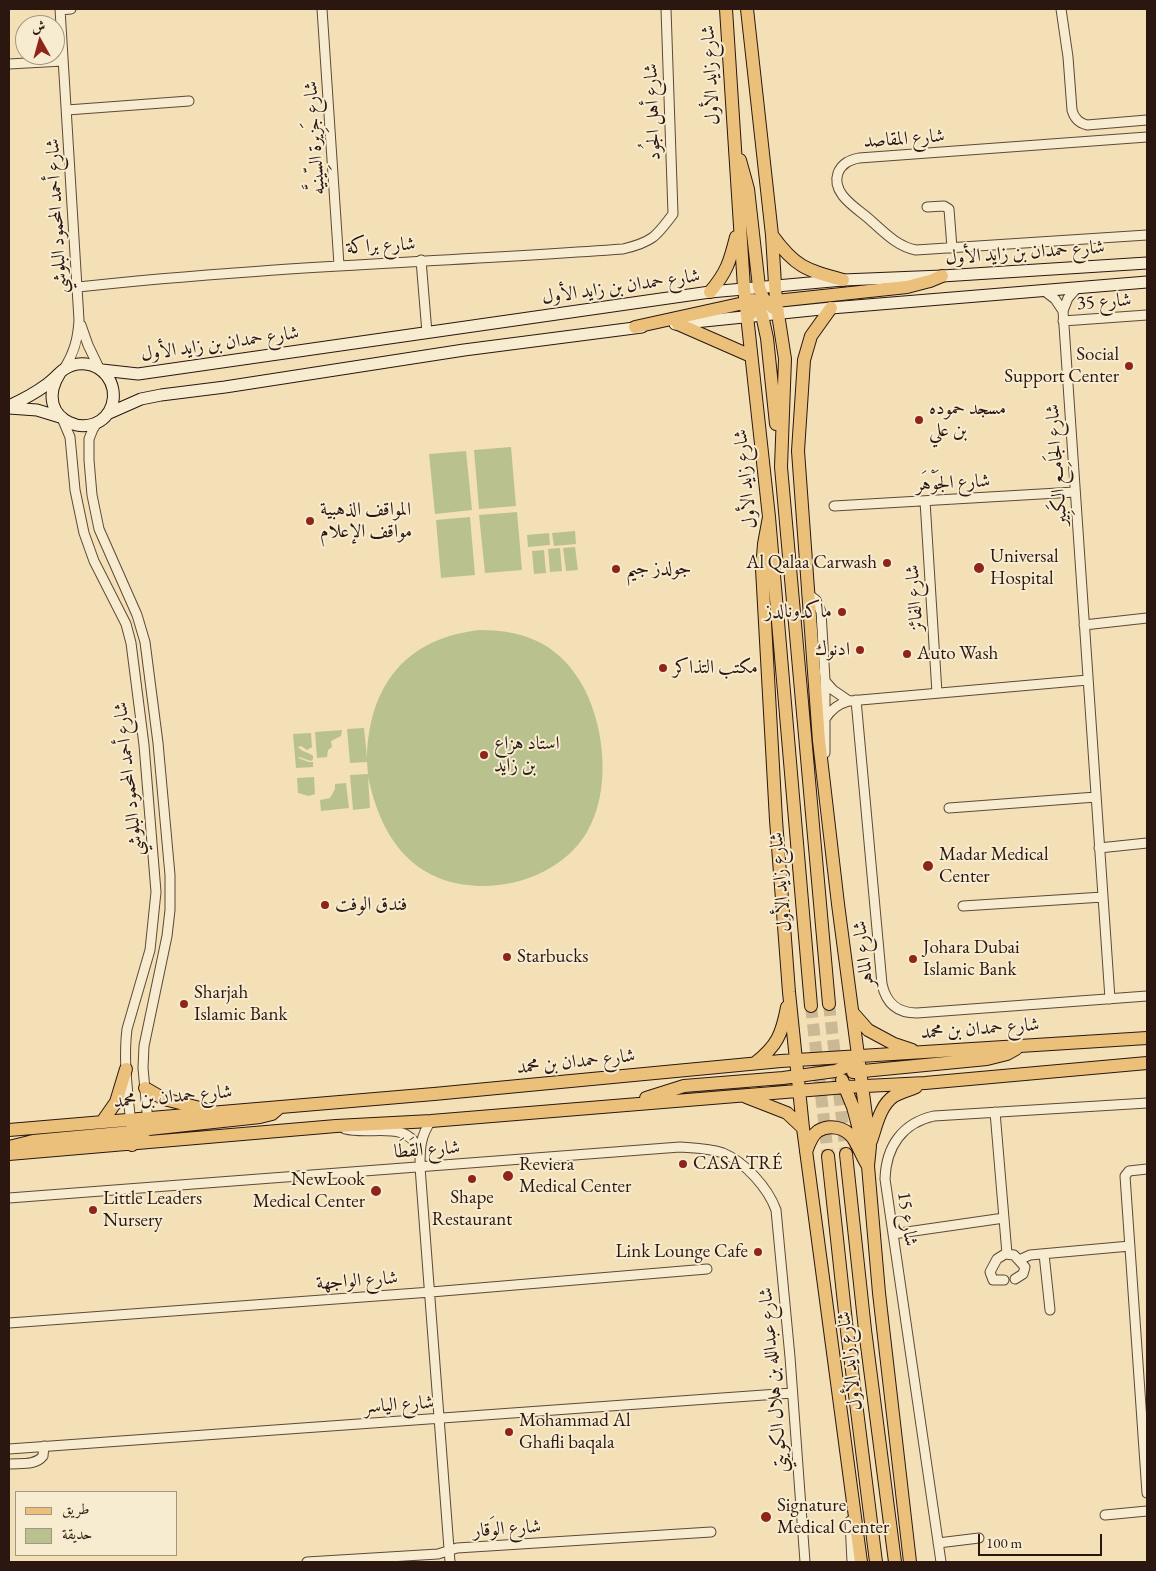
<!DOCTYPE html>
<meta charset="utf-8">
<style>
body{margin:0}
#map{position:relative;width:1156px;height:1571px;overflow:hidden;background:#f3e0b6;font-family:"EB Garamond",Amiri,serif}
canvas{display:block}
.frame{position:absolute;inset:0;border:10px solid #2b1710;pointer-events:none}
.legend{position:absolute;left:15px;top:1491px;width:162px;height:65px;box-sizing:border-box;background:#f7ebd0;border:1px solid #a59683;margin:0;padding:6px 9px;list-style:none;font-size:15px;color:#2b1710}
.legend li{display:flex;align-items:center;gap:10px;height:25px}
.legend b{width:25px;border:1px solid #a59683}
.north{position:absolute;left:15px;top:15px;width:50px;height:50px;box-sizing:border-box;background:#f7ebd0;border:1px solid #a59683;border-radius:50%;rotate:353deg;font-size:14px;font-weight:700;line-height:20px;text-align:center;color:#2b1710}
.north::after{content:'';display:block;margin:auto;width:18px;height:22px;background:#8f2418;clip-path:polygon(50% 0,100% 100%,50% 72%,0 100%)}
.scale{position:absolute;left:978px;top:1534px;width:124px;height:22px;box-sizing:border-box;border:2px solid #2b1710;border-top:0;padding-left:6px;font-size:15px;line-height:18px;white-space:nowrap;color:#2b1710;-webkit-text-stroke:4px #f7ebd0;paint-order:stroke}
</style>
<div id="map">
<canvas width="1156" height="1571"></canvas>
<div class="frame"></div>
<ul class="legend">
<li><b style="height:6px;background:#eac07b"></b>طريق</li>
<li><b style="height:14px;background:#b9c28f"></b>حديقة</li>
</ul>
<div class="north">ش</div>
<div class="scale">100 m</div>
</div>
<script>
const c = document.querySelector('canvas').getContext('2d');
c.lineJoin = 'round';
function fillPath(path, color) { c.fillStyle = color; c.fill(path, 'evenodd'); }
function stroke(path, color, width, dash) { c.strokeStyle = color; c.lineWidth = width; c.lineCap = dash ? 'butt' : 'round'; c.setLineDash(dash || []); c.stroke(path); }
function label(font, color, halo, rows, align = 'center') {
  c.font = font + ' "EB Garamond",Amiri,serif'; c.lineWidth = 4; c.setLineDash([]); c.textBaseline = 'middle'; c.strokeStyle = halo; c.fillStyle = color; for (const [text, x, y, turn = 0] of rows) {
    c.save(); c.translate(x, y); c.rotate((+turn || 0) * Math.PI / 180); c.textAlign = isNaN(turn) ? turn : align; if (halo) c.strokeText(text, 0, 0); c.fillText(text, 0, 0); c.restore();
  }
}
const green = new Path2D(`
 M511 447 516 506 479 509 474 450Z
 M466 451 472 510 435 514 429 454Z
 M517 512 522 570 485 573 479 515Z
 M470 517 475 575 441 578 436 520Z
 M575 531 576 544 554 546 552 533Z
 M549 533 550 545 528 547 527 535Z
 M575 547 578 570 566 571 563 548Z
 M560 548 562 571 550 572 548 549Z
 M544 550 546 573 534 574 532 551Z
 M480 630C528 630 562 646 585 690 605 730 611 791 587 832 554 889 459 905 410 860 386 838 375 808 368 777L370 808 353 810 350 775 368 774 367 762 350 763 347 729 364 728 367 758C369 685 406 638 480 630Z
 M342 730 341 736 331 741 332 747 328 750 327 757 317 758 315 732Z
 M311 733 312 747 307 750 301 746 298 747C305 754 307 751 313 756V759L311 761 299 757 298 758 309 762H313V767L296 768 293 734Z
 M314 777 315 794 309 796 298 793 297 778Z
 M346 783 349 808 321 811 320 800 330 798 335 789V784Z`);
const primaryTunnel = new Path2D(`
 M829 1004 846 1154
 M811 1006 828 1156`);
const street = new Path2D(`
 M60 9 79 320C78 339 74 353 64 369
 M322 9 339 265
 M1061 9 1068 57 1072 110C1074 118 1079 123 1087 125L1147 120
 M60 10 71 9
 M9 64 63 61
 M67 110 189 101
 M1147 137 859 158C850 160 842 163 838 173 831 193 855 207 868 218 883 231 896 246 916 250L1147 235
 M927 207 944 206 949 209 952 248
 M421 260 427 333
 M78 287C259 267 441 262 623 249 652 242 656 237 673 214L666 9
 M1043 290 1055 299 1063 311 1110 999
 M1063 311 1068 298 1077 288
 M1063 321 1147 315
 M81 325 88 345 99 368
 M62 418 70 437 75 490 84 533 94 561 126 624 131 643 144 745 156 892 150 950 127 1029C123 1061 128 1093 131 1125
 M98 421 93 429 89 439V460L92 495 99 529 137 615 145 642 158 743 170 875V910L167 936 144 1046 143 1068 148 1122
 M925 501 937 693
 M834 506 1075 492
 M807 593 816 600 821 612 825 680V753
 M1084 625 1147 618
 M825 681 833 690 849 701
 M856 700 882 984C886 1003 897 1013 917 1013L1147 996
 M825 719C831 709 838 704 849 701L1088 680
 M949 808 1096 797
 M1099 848 1147 843
 M963 906 1103 897
 M995 1112 1007 1254
 M431 1121C420 1136 420 1150 420 1167L450 1562
 M345 1129C371 1136 408 1119 419 1151
 M1147 1169 1129 1171 1125 1176 1147 1493
 M9 1198 680 1147C694 1148 709 1148 723 1153 745 1162 768 1188 776 1210L790 1357 805 1562
 M893 1234 1004 1218
 M1044 1254 1050 1310
 M1019 1260 1030 1255 1130 1246
 M1004 1280H993L990 1272 997 1259 1005 1254 1014 1255 1025 1267 1023 1274 1015 1279
 M9 1323 431 1292 707 1269
 M9 1449 792 1393
 M9 1464C21 1463 35 1466 43 1456L44 1446
 M1105 1515 1147 1511
 M850 1521 852 1562
 M938 1543 979 1538
 M307 1562 438 1554 457 1548 711 1532
 M941 1562 885 1179C886 1147 902 1123 934 1116L1147 1103`);
const secondary = new Path2D(`
 M675 324 831 308 1147 282
 M102 370 138 374 710 292 843 280 942 276 1147 263
 M9 406C22 400 34 394 46 385 52 381 57 375 63 370 77 360 96 362 107 376 113 384 115 395 112 405 98 446 29 421 60 373
 M9 408 37 410 60 417
 M107 414 141 399 161 395 225 387 464 350 642 327`);
const primary = new Path2D(`
 M726 9 744 288 769 517 811 1006
 M747 9 772 235 776 301 785 359 781 467 829 1004
 M740 160 748 189 759 287 763 298 773 308
 M772 235C795 267 806 270 843 280
 M710 292C727 272 730 261 736 237
 M753 300 762 315 767 338 776 424
 M831 308 811 336 804 360 798 451 819 741 838 904 870 1146 868 1166 879 1293 910 1562
 M747 317 757 307 776 301 907 287 930 281 942 276
 M678 324 751 356
 M635 327 753 301
 M769 517 764 544 762 569 776 820 789 992 803 1128 861 1562
 M854 1014 868 1030 894 1044 912 1050
 M755 1063C777 1046 782 1034 787 1007
 M853 1072 987 1059 1007 1054 1016 1049
 M842 1080 853 1107 862 1141
 M145 1088 164 1099 204 1109
 M746 1097 787 1113 803 1128
 M646 1098 684 1086 783 1078 835 1071 848 1066 859 1056
 M102 1122 116 1102 126 1069
 M9 1130 434 1094 781 1061 1147 1038
 M871 1141C876 1127 880 1105 894 1096 901 1092 909 1090 916 1087
 M132 1145 140 1133 149 1129 260 1117 272 1114 279 1108
 M9 1147 33 1141 131 1132 144 1126
 M806 1152C809 1144 811 1136 818 1131 829 1124 845 1127 853 1138 859 1147 862 1157 868 1166
 M9 1154 336 1126 431 1121 846 1087 925 1083 1147 1063
 M846 1154 865 1330 895 1562
 M828 1156 847 1331 876 1562`);
const markers = [
 [1129,366,5,"#8f2418"],
 [919,420,5,"#8f2418"],
 [310,521,5,"#8f2418"],
 [887,563,5,"#8f2418"],
 [979,568,6,"#8f2418"],
 [616,569,5,"#8f2418"],
 [842,612,5,"#8f2418"],
 [860,650,5,"#8f2418"],
 [907,654,5,"#8f2418"],
 [663,668,5,"#8f2418"],
 [484,755,5,"#8f2418"],
 [928,866,6,"#8f2418"],
 [325,905,5,"#8f2418"],
 [507,957,5,"#8f2418"],
 [913,959,5,"#8f2418"],
 [184,1004,5,"#8f2418"],
 [683,1164,5,"#8f2418"],
 [508,1176,6,"#8f2418"],
 [472,1179,5,"#8f2418"],
 [376,1191,6,"#8f2418"],
 [93,1210,5,"#8f2418"],
 [758,1252,5,"#8f2418"],
 [509,1432,5,"#8f2418"],
 [766,1517,6,"#8f2418"]
];
const streetNames = [
 ["شارع زايد الأول",711,75,-93],
 ["شارع أهل الجُود",653,112,-92],
 ["شارع جَزِيرة السِّينيَّه",315,138,-94],
 ["شارع المقاصد",904,139,-4],
 ["شارع أحمد المحمود البلوشي",57,216,-93],
 ["شارع براكة",381,246,-3],
 ["شارع حمدان بن زايد الأول",1025,253,-4],
 ["شارع حمدان بن زايد الأول",621,287,-8],
 ["شارع 35",1104,302,-4],
 ["شارع حمدان بن زايد الأول",220,344,-8],
 ["شارع الجَامِع الكَبِير",1057,465,-94],
 ["شارع زايد الأول",746,479,-96],
 ["شارع الجَوْهَر",953,483,-3],
 ["شارع الفائز",915,598,-94],
 ["شارع أحمد المحمود البلوشي",129,779,-96],
 ["شارع زايد الأول",781,882,-95],
 ["شارع الماهر",864,954,-97],
 ["شارع حمدان بن محمد",980,1029,-4],
 ["شارع حمدان بن محمد",576,1062,-6],
 ["شارع حمدان بن محمد",173,1097,-5],
 ["شارع القَطَا",427,1150,-4],
 ["شارع 15",907,1219,82],
 ["شارع الواجهة",357,1281,-4],
 ["شارع زايد الأول",850,1361,-97],
 ["شارع عبدالله بن هلال الكويتي",774,1380,-95],
 ["شارع الياسر",399,1405,-4],
 ["شارع الوَقار",507,1529,-4]
];
const poiNames = [
 ["Social",1119,355,"right"],
 ["Support Center",1119,377,"right"],
 ["مسجد حموده",929,409],
 ["بن علي",929,431],
 ["المواقف الذهبية",320,510],
 ["مواقف الإعلام",320,532],
 ["Universal",990,557],
 ["Hospital",990,579],
 ["Al Qalaa Carwash",877,563,"right"],
 ["جولدز جيم",626,569],
 ["ماكدونالدز",832,612,"right"],
 ["ادنوك",850,650,"right"],
 ["Auto Wash",917,654],
 ["مكتب التذاكر",673,668],
 ["استاد هزاع",494,744],
 ["بن زايد",494,766],
 ["Madar Medical",939,855],
 ["Center",939,877],
 ["فندق الوفت",335,905],
 ["Johara Dubai",923,948],
 ["Islamic Bank",923,970],
 ["Starbucks",517,957],
 ["Sharjah",194,993],
 ["Islamic Bank",194,1015],
 ["CASA TRÉ",693,1164],
 ["Reviera",519,1165],
 ["Medical Center",519,1187],
 ["NewLook",365,1180,"right"],
 ["Medical Center",365,1202,"right"],
 ["Shape",472,1198,"center"],
 ["Restaurant",472,1220,"center"],
 ["Little Leaders",103,1199],
 ["Nursery",103,1221],
 ["Link Lounge Cafe",748,1252,"right"],
 ["Mohammad Al",519,1421],
 ["Ghafli baqala",519,1443],
 ["Signature",777,1506],
 ["Medical Center",777,1528]
];
fillPath(green, '#b9c28f');
stroke(primaryTunnel, '#cbb895', 12, [12, 6]);
stroke(street, '#5d493a', 11);
stroke(secondary, '#2b1710', 13);
stroke(primary, '#2b1710', 14);
stroke(street, '#f7ebd0', 9);
stroke(secondary, '#f7ebd0', 11);
stroke(primary, '#eac07b', 12);
for (const [x, y, r, color] of markers) { const dot = new Path2D(); dot.arc(x, y, r, 0, 2 * Math.PI); c.fillStyle = color; c.fill(dot); stroke(dot, '#f7ebd0', 2); }
label('19px', '#2b1710', '#f7ebd0', streetNames);
label('19px', '#2b1710', '#f7ebd0', poiNames, 'left');
</script>
